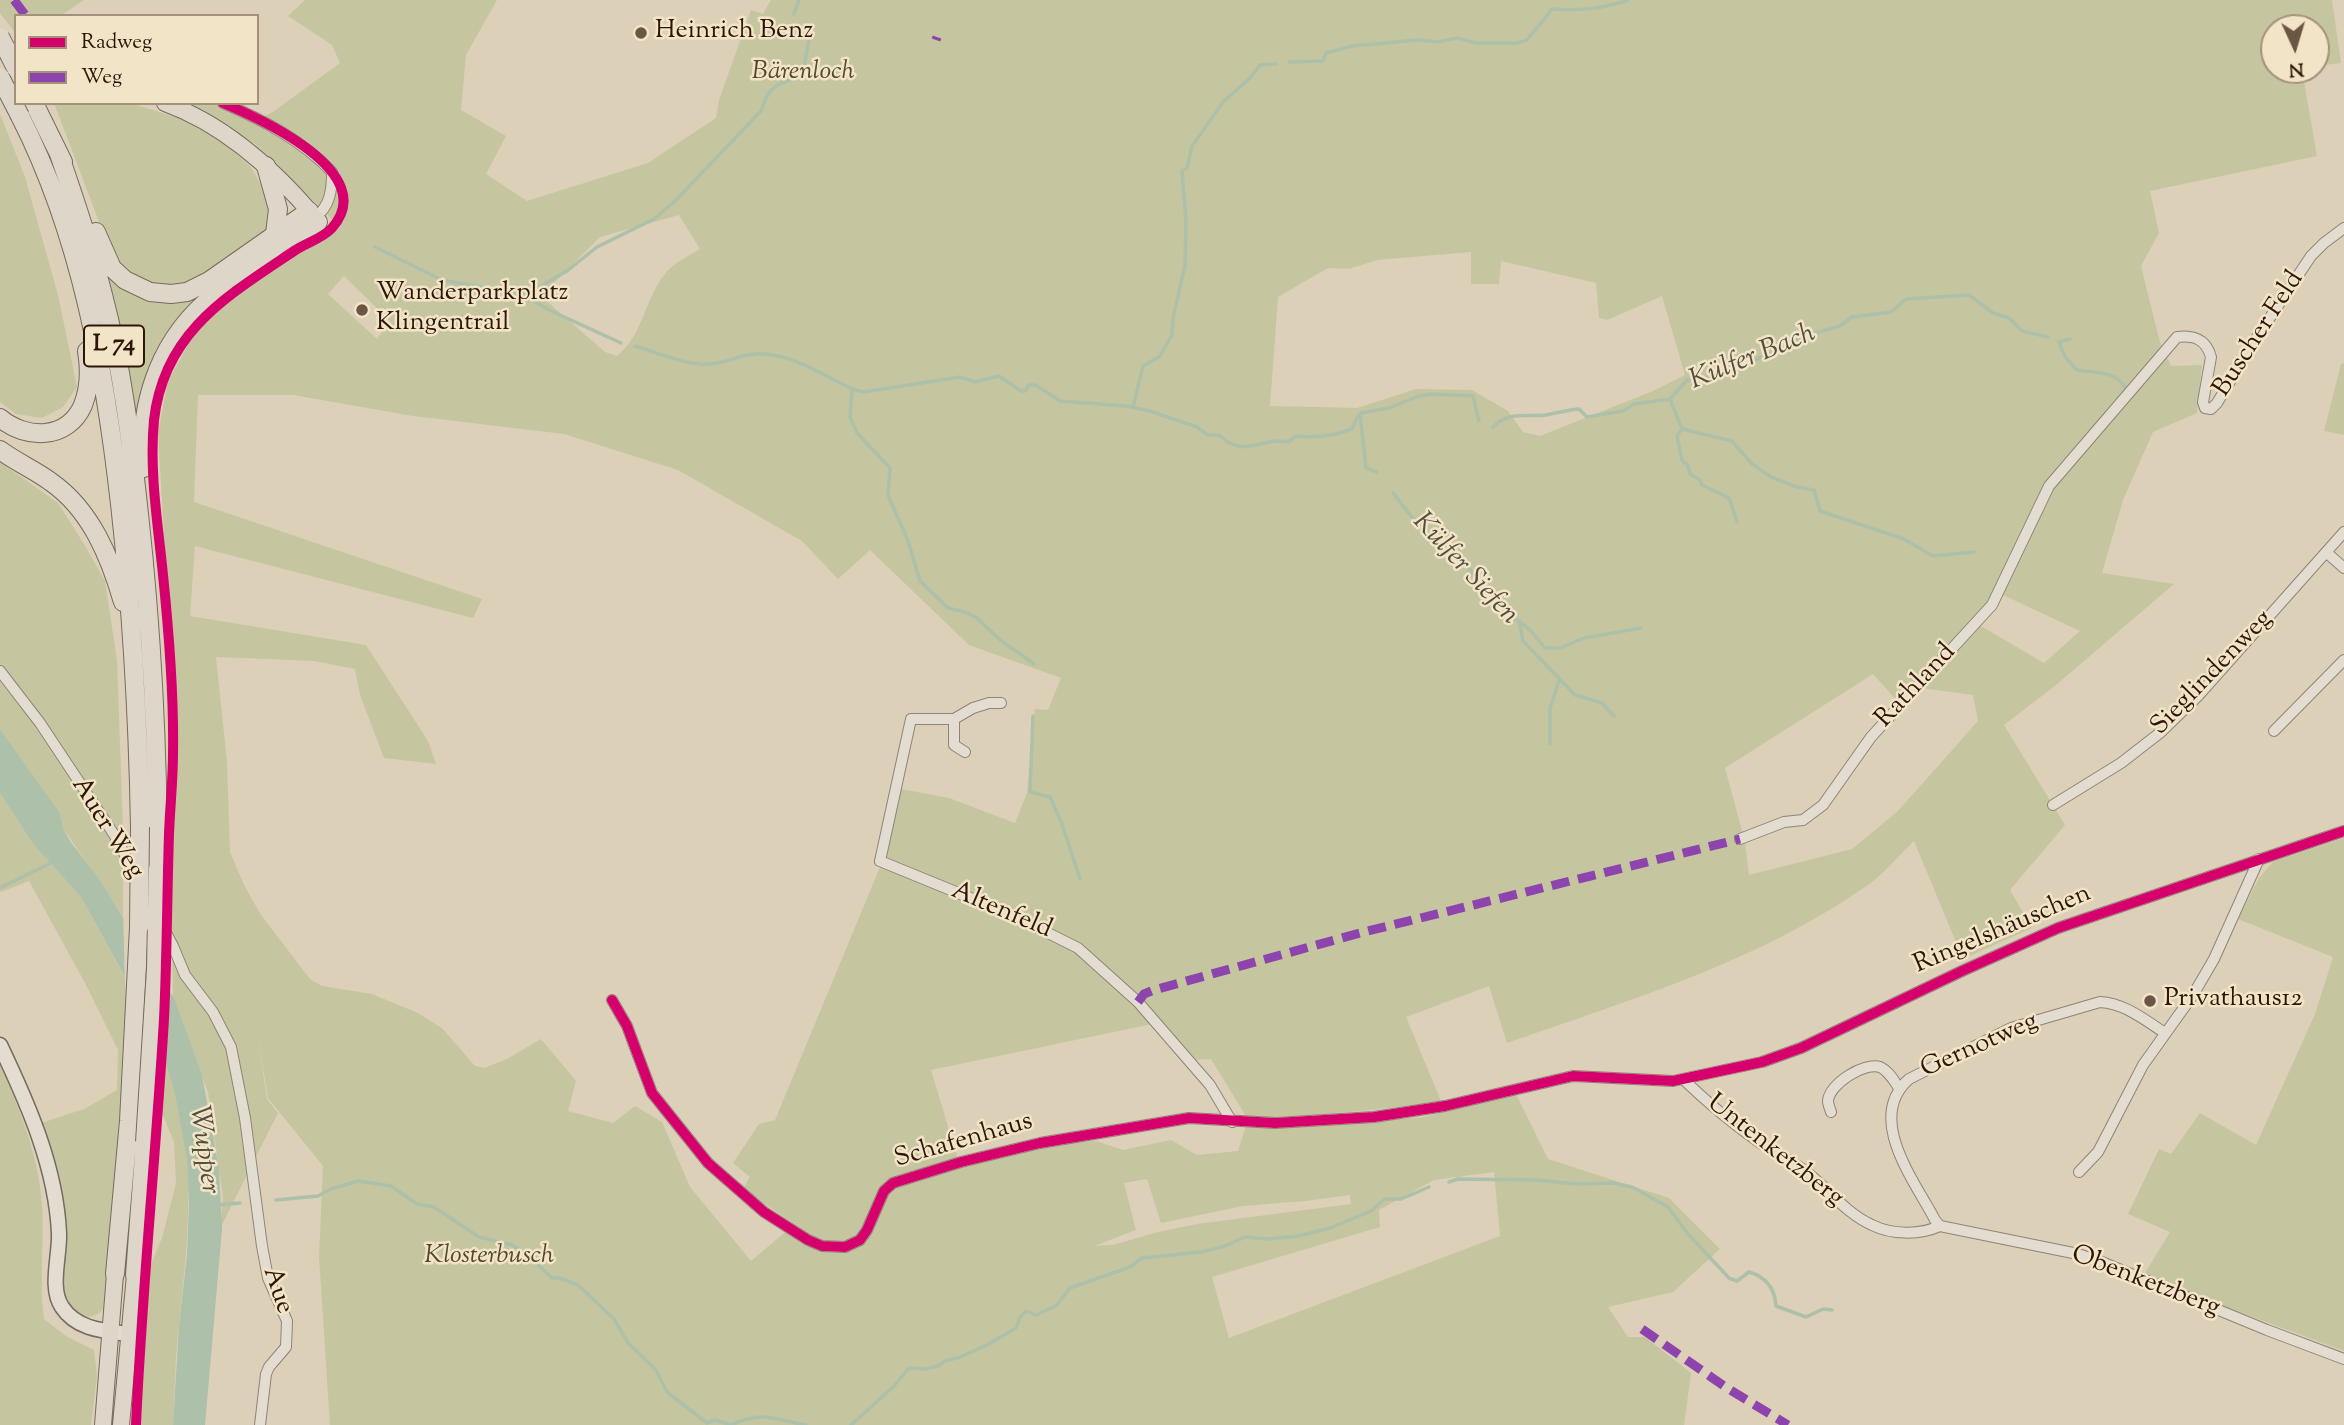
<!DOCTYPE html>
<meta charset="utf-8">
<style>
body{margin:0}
#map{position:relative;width:2344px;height:1425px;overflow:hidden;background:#dcd0b8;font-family:"Sorts Mill Goudy",serif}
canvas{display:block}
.legend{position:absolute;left:14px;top:14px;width:245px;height:91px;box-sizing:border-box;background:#f2e4c7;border:2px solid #a4917b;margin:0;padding:9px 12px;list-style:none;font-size:21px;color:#2e1508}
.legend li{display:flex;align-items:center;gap:14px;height:35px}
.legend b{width:35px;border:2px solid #a4917b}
.north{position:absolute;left:2260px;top:14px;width:70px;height:70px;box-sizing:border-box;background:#f2e4c7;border:2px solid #a4917b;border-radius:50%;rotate:176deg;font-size:19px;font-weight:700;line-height:28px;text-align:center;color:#2e1508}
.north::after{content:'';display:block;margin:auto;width:24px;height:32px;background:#6b5646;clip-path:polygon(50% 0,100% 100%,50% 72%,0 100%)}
</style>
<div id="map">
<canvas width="2344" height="1425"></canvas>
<ul class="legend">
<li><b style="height:9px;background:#d6006c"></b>Radweg</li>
<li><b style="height:9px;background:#8e44ad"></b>Weg</li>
</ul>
<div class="north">N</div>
</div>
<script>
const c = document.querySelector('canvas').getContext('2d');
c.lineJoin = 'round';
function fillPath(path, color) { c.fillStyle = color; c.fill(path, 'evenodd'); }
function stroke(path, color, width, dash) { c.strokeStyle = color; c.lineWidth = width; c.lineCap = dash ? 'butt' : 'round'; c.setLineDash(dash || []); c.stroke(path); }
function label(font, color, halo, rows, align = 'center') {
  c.font = font + ' "Sorts Mill Goudy",serif'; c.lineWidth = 5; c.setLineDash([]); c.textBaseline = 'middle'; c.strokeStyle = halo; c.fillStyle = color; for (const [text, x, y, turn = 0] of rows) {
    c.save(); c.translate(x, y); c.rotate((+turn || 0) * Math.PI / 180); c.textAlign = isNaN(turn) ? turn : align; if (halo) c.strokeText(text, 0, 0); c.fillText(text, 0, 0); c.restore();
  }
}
const green = new Path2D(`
 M0 0H84L60 16H16V34L0 13Z
 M305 0H497L466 55 461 110 506 136 486 174 527 201 648 163 716 118 719 100 751 10 763 14 771 0H2332L2341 63 2316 66V28H2274V70H2302L2317 156 2150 191 2159 233 2141 266 2160 342 2171 366 2202 365 2197 413 2153 432 2123 500 2102 573 2174 584 2056 685 2004 725 2065 825 2010 890 2032 928 1963 959 1914 841C1899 855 1885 873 1868 885 1760 961 1630 1000 1507 1043L1489 986 1406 1017 1441 1101C1376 1111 1312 1116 1247 1118L1211 1059 1196 1060 1162 1022 931 1070 958 1159 893 1180 865 1229 851 1243H822L743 1189 750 1177 733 1163 759 1124 775 1120 885 855 901 789 949 798 1015 823 1027 793 1035 709 1048 710 1061 678 969 645 870 550 838 579 802 541 678 470 564 434 413 416 293 395H198L194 502 482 599 473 618 195 546 190 616 366 645 428 741 436 764 384 758 360 695 355 669 314 661 216 657 227 762 230 852 244 885 261 915 310 979 322 986 372 994 418 1013 442 1028 475 1066 484 1068 507 1059 541 1039 576 1081 568 1111 613 1123 635 1106 662 1122 690 1187 751 1261 789 1229C823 1256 820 1255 861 1242L887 1193 901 1184 983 1161 1056 1144 1096 1141 1123 1150 1171 1140 1197 1155 1238 1151 1246 1126 1275 1128 1424 1117 1516 1094 1548 1159 1669 1198 1720 1249 1673 1292 1608 1307 1628 1337H1645L1691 1373 1684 1425H330L319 1257 323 1166 268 1098 257 1032 267 1099 278 1113 220 1229 223 1196 208 1092 173 999 171 888 176 763 174 711 158 432 168 381 198 327 233 297 299 252 340 227 255 144 210 117 182 103C214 103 226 104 254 122L273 112 340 63 332 45 288 16ZM679 215 700 249C688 256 672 264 664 275 645 300 642 336 617 356L605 352 541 296 600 237ZM1471 252V284H1499L1501 261 1596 283 1599 318 1607 320 1662 296 1685 375 1653 391 1540 436 1523 432 1508 411 1472 390 1416 389 1357 408 1270 406 1278 297 1328 268 1349 269 1377 260ZM344 276 390 321 377 339 328 294ZM1995 595H2003L2080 631 2044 663 1979 625 1921 688 1973 695 1978 721 1898 811 1852 849 1749 875 1745 842 1725 768 1873 674 1899 703ZM1494 1172 1500 1236 1229 1338 1212 1277 1380 1227 1379 1210 1434 1180ZM1147 1179 1161 1223 1243 1206 1305 1201 1350 1195 1351 1204 1197 1224 1158 1232 1113 1245 1094 1246 1136 1230 1124 1183Z
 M54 103H126L140 106 182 119 228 146 250 166 271 201 268 230 193 282 176 286 145 284 128 275 112 256Z
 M0 114 25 177 58 295 77 387 63 407 42 418 16 414 0 402Z
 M97 248C137 312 142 300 210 288L188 310 138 453Z
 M2344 363V435L2324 431 2341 364Z
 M0 462 58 503 84 544 105 581 117 661 123 827V916L63 828 0 729Z
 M0 793 33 844 81 897 126 980 122 1122 108 1302C98 1325 69 1319 64 1298 60 1283 65 1265 65 1250 66 1237 65 1224 64 1212 61 1184 48 1150 41 1123L84 1109 117 1090 118 1050 85 983 29 881 1 892 0 890Z
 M2344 838V1351L2196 1296 2145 1273 2170 1232 2128 1214 2159 1149 2171 1154 2200 1113 2256 1145 2315 1014 2333 957 2238 919 2259 878 2273 862Z
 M163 1054C199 1141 189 1234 179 1324 175 1357 175 1391 173 1425H138L148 1272 162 1238 176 1183 174 1142 159 1106Z
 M0 1064C18 1105 36 1149 41 1194 46 1236 38 1277 44 1319L66 1336 94 1350 97 1375 91 1425H0Z`);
const water = new Path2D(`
 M0 729 59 812 63 828 70 841 99 879 174 998 202 1075 219 1168 222 1229 205 1425H173L179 1326 187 1255 189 1204 187 1160 175 1093 166 1063 149 1021 81 897 33 844 0 793Z`);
const pier = new Path2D(`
 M123 910 168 980 163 1065 145 1023 125 986Z`);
const stream = new Path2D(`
 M794 14 799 0
 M1289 62 1323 61 1326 53 1352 46 1418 40 1438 42 1457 38 1476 43H1517L1527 40C1533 31 1549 16 1551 9 1579 11 1601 9 1628 0
 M375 247 442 280 525 295 567 271 597 247 654 219 676 200 761 111C768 86 778 83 802 76L809 41 801 26
 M526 296 549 310 621 343
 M2070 339 2059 342 2065 357 2077 370C2095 373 2116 370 2126 389
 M635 346C656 352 688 366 709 364 733 363 743 350 772 355 800 359 827 377 852 389L850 417 857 433 890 468 888 495 908 541 920 581 948 608 965 612 977 618 999 639 1034 664
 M852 389 864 392 960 377 975 382 999 376 1021 391H1025L1029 385H1036L1060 401 1126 406 1150 411 1197 427 1208 435H1219C1245 460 1261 436 1288 442L1296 436C1315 438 1334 436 1352 429L1358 416 1361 413 1389 408 1419 396 1431 394 1473 396 1479 421
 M1670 399 1682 429 1732 441 1751 463 1771 477 1797 487 1814 490 1820 511 1904 539 1933 556 1974 552
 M1133 407 1143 366 1160 356 1172 335 1173 318 1185 266 1186 221 1182 171 1187 168 1192 146 1224 101 1250 78 1260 65 1276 64
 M1360 414 1366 468 1377 472
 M1493 427C1508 411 1526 417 1546 415 1556 413 1567 410 1579 409L1587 417 1623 411 1634 404 1670 399 1687 380 1726 375 1749 362 1783 349 1801 337 1840 326 1852 317 1891 312 1906 299 1969 295 1993 313 2009 318 2022 331 2048 337
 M1682 429 1677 436 1682 460 1688 466 1690 474 1700 480 1702 485 1729 498 1737 522
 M1393 493C1404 507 1415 523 1430 535 1457 558 1478 569 1490 606L1519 621 1523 641 1575 695 1602 703 1614 716
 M1519 621 1530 630 1545 648H1560L1584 638 1641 628
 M1033 716 1030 792 1050 797 1062 824 1080 879
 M1550 744V708L1559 681
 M0 888 55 861
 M1449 1182 1458 1179 1535 1180 1577 1184 1613 1183 1632 1187 1668 1207 1688 1234 1729 1278 1737 1281 1749 1272C1766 1277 1775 1289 1776 1306L1806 1317 1823 1309 1832 1310
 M276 1200 318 1196 331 1189 358 1181 391 1186 417 1204 434 1207 479 1237 512 1245 525 1253 529 1260 538 1265 552 1278H560L578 1285 614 1319 628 1343 656 1370 667 1392 707 1423 715 1420 731 1425C764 1410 775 1420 806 1425
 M217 1205 240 1203
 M851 1425 894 1386 909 1368 925 1369 938 1366 947 1360 958 1358 987 1345 1016 1328 1020 1317 1026 1311 1036 1315 1056 1306 1070 1288 1130 1267 1142 1258 1201 1252 1225 1246 1245 1237 1267 1239 1299 1236 1330 1228 1371 1211 1385 1199H1401L1429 1187`);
const street = new Path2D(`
 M223 103C263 120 302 140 332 172 332 190 330 207 315 217
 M2326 552 2344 568
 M0 671 40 723 115 836 173 946 185 975 213 1012 231 1047 245 1118 262 1246 268 1278 287 1321 286 1347 269 1367 266 1374 260 1425
 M1001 703H989L973 708 954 719H911L880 861 1012 915 1078 948 1138 1002 1210 1085 1232 1122
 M954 719V745L965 752
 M2274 731 2344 660
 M2053 805 2121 763 2161 732 2198 696 2344 532
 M1740 839 1784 822 1803 820 1823 805 1871 737 1992 605 2049 486 2177 337C2194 335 2206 339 2211 357L2203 402 2205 408 2211 409 2217 403 2253 343 2311 256 2324 243 2344 228
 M612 1000 627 1026 652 1093 708 1163 764 1212 808 1240 822 1246 845 1247 860 1240 867 1230 884 1191 893 1183 961 1162 1040 1143 1189 1118 1275 1123 1374 1117 1445 1106 1573 1076 1673 1081 1762 1062 1801 1048 1962 971 2058 928 2344 831
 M1684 1080C1707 1102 1733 1124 1759 1142 1775 1153 1794 1162 1809 1174 1830 1191 1847 1214 1872 1225 1892 1235 1920 1235 1940 1226
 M1831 1112C1830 1109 1828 1104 1828 1101 1829 1084 1864 1062 1880 1067 1889 1071 1894 1081 1899 1088
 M2079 1172 2098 1152 2143 1065 2193 995 2214 959 2259 859
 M1940 1226 1935 1220C1914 1180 1865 1118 1909 1079L2011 1028 2100 1002C2124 1003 2145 1020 2165 1033
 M1940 1226 2078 1254 2102 1262 2267 1330 2344 1359`);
const secondary = new Path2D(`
 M0 1045C28 1104 56 1167 59 1233 60 1256 49 1288 62 1307 77 1330 105 1331 129 1334`);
const primary = new Path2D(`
 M165 103C226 125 276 171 317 220
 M103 1425 115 1274
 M121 1425 135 1275`);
const highway = new Path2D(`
 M34 103 63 162
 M20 116C81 236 105 371 120 504 132 611 138 719 140 827
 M59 154C75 200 91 247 103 295 122 367 131 441 139 514 152 632 158 750 158 869
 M266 166 278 209 275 234
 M96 232 112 268 125 280 150 292 171 294 187 292 209 281 309 211
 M0 418C26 440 68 440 83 405 90 387 90 369 87 351
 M0 450C16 462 35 470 51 482 91 510 110 557 123 602
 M144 468C138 400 162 335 217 293 250 269 287 248 318 222
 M115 1274 129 1121 139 927
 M135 1275 145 1142`);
const highwayBridge = new Path2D(`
 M0 37 16 68
 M0 77 20 116
 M139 927 140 827
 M145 1142 156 969 158 869`);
const quiet = new Path2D(`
 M14 0 26 16
 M936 40 937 37
 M1138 1002 1144 994 1154 990 1360 933 1740 839
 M1642 1329 1727 1388 1788 1425`);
const cycleway = new Path2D(`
 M612 1000 627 1026 652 1093 708 1163 764 1212 808 1240 822 1246 845 1247 860 1240 867 1230 884 1191 893 1183 961 1162 1040 1143 1189 1118 1275 1123 1374 1117 1445 1106 1573 1076 1673 1081 1762 1062 1801 1048 1962 971 2058 928 2344 831
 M136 1425C142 1289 156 1154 164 1019 167 957 167 896 169 834 170 807 173 780 173 753 174 694 169 633 163 575 158 524 149 472 154 420 164 332 227 296 294 251 307 242 322 239 332 228 381 173 261 119 223 103`);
const markers = [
 [641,33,7,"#6b5646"],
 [362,310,7,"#6b5646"],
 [2150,1001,7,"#6b5646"]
];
const shields = [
 [114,346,60]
];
const shieldNames = [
 ["L 74",114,346]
];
const poiNames = [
 ["Heinrich Benz",655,33],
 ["Wanderparkplatz",376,295],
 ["Klingentrail",376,325],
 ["Privathaus12",2164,1001]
];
const parkNames = [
 ["Bärenloch",803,74],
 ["Klosterbusch",489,1258]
];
const streetNames = [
 ["Buscher Feld",2260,335,-57],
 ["Sieglindenweg",2213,674,-46],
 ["Rathland",1917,687,-47],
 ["Auer Weg",106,829,58],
 ["Altenfeld",1001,912,23],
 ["Ringelshäuschen",2003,931,-23],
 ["Gernotweg",1980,1047,-24],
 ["Schafenhaus",964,1142,-16],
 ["Untenketzberg",1774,1152,38],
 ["Obenketzberg",2145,1283,21],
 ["Aue",276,1291,71]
];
const waterNames = [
 ["Külfer Bach",1753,359,-22],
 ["Külfer Siefen",1464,570,47],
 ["Wupper",202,1150,82]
];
fillPath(green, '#c5c69f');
fillPath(water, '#adc0a9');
fillPath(pier, '#dcd0b8');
stroke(stream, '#adc0a9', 3.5);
stroke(street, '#8e8475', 12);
stroke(secondary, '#766b5e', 17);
stroke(primary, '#766b5e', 18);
stroke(highway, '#766b5e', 20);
stroke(street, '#e3ddd1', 10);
stroke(secondary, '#e3ddd1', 14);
stroke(primary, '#ded7c9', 16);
stroke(highway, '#ded7c9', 18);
stroke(highwayBridge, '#766b5e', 20, []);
stroke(highwayBridge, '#ded7c9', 18);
stroke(quiet, '#8e44ad', 9, [18, 9]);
stroke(cycleway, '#d6006c', 10);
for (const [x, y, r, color] of markers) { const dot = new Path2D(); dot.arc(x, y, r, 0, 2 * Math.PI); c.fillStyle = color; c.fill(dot); stroke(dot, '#f2e4c7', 2.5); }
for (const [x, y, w] of shields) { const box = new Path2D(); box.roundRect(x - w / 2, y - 20.5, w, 41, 5); c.fillStyle = '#f2e4c7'; c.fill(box); stroke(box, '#2e1508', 2); }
label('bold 24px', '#2e1508', null, shieldNames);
label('26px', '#2e1508', '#f2e4c7', poiNames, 'left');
label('italic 26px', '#56482f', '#f2e4c7', parkNames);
label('26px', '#2e1508', '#f2e4c7', streetNames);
label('italic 28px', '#534e3e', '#f2e4c7', waterNames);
</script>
